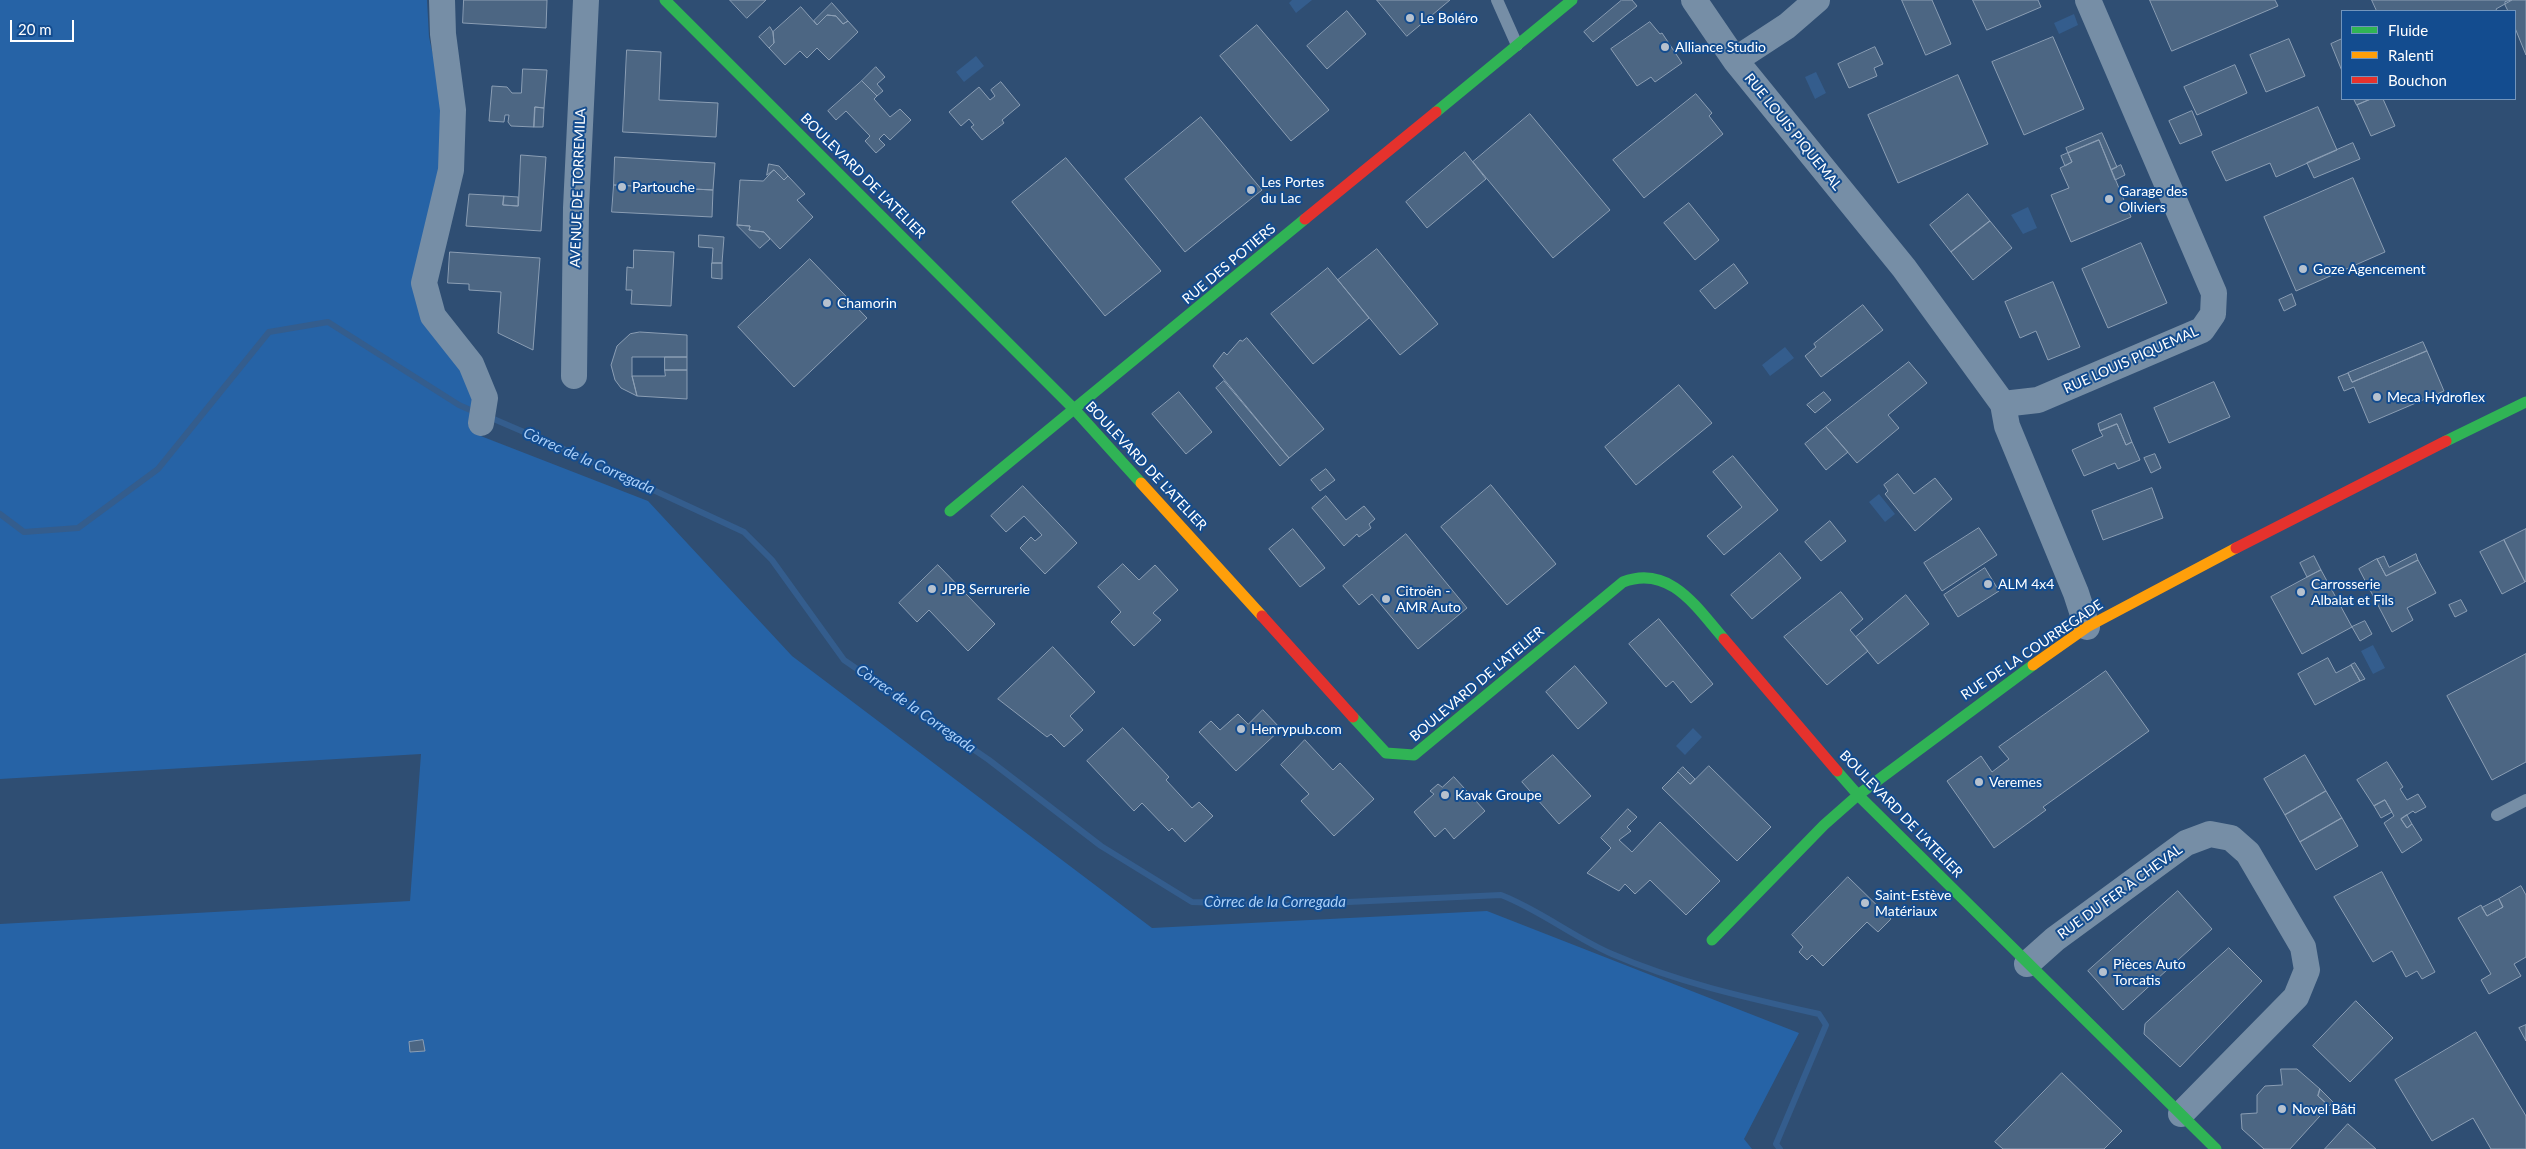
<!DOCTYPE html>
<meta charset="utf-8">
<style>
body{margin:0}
#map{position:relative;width:2526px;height:1149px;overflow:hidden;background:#2f4e73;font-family:Lato,sans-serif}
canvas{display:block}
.legend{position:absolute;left:2341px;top:10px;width:175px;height:90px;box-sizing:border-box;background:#134c8f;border:1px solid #7194bc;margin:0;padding:6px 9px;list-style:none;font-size:15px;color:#fff}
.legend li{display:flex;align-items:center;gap:10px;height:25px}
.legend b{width:25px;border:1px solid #7194bc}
.scale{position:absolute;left:10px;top:20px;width:64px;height:22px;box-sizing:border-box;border:2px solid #fff;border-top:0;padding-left:6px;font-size:15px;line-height:18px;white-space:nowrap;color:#fff;-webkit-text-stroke:4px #134c8f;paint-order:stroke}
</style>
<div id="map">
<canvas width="2526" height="1149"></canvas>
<ul class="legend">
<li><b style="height:6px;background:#30b455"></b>Fluide</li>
<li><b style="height:6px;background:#ff9f0a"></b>Ralenti</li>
<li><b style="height:6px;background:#e5322d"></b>Bouchon</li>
</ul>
<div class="scale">20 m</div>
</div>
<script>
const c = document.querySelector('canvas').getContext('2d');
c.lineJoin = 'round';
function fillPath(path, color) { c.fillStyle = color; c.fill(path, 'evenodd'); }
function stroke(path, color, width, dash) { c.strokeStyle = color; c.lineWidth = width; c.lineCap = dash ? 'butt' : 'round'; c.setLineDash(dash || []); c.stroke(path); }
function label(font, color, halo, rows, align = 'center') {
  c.font = font + ' Lato,sans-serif'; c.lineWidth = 4; c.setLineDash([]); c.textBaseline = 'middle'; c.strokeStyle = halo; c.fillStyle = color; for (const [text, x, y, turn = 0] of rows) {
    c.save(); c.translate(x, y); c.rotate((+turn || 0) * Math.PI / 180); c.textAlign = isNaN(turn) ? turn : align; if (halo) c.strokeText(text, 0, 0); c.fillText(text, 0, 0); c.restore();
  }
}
const green = new Path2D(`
 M0 0H427L429 37 447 118 443 162 418 262 461 370 476 398 473 433 648 501 792 656 1152 928 1487 911 1799 1033 1744 1139 1752 1149H0V924L410 901 421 754 0 779Z`);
const water = new Path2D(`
 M1292 0H1312L1296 13 1289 3Z
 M2074 14 2078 25 2059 34 2054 23Z
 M976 56 984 66 964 82 956 72Z
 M1816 72 1826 93 1815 99 1805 77Z
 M2028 207 2037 228 2023 234 2011 215Z
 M1785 347 1794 358 1770 376 1762 365Z
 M1879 494 1895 514 1885 522 1869 502Z
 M2373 645 2385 668 2373 674 2361 651Z
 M1693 728 1702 737 1685 755 1676 746Z`);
const stream = new Path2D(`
 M489 417 582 457 744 532 772 560 844 660 989 760 1101 846 1192 902 1283 905 1501 895C1540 910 1573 937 1612 954 1679 983 1748 998 1819 1014L1826 1025 1776 1144 1780 1149
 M0 514 24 532 78 528 158 469 269 332 328 322 459 405 477 413`);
const building = new Path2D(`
 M464 0H547L546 28 463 23Z
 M730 0H766L747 18Z
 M1377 0H1450L1407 36Z
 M1622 0H1632L1637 6 1593 42 1584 32Z
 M1902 0H1932L1951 44 1926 55Z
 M1973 0H2038L2041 7 1987 30Z
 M2150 0H2275L2278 6 2172 51Z
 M2372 0H2512L2496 9 2497 11H2377Z
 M2512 0H2526V55L2515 28V11H2508L2505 5V2Z
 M832 3 848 21 843 24 836 16 827 15 817 25 814 21Z
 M801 7 817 25 827 15 836 16 843 24 848 21 858 32 829 60 817 48 807 58 800 51 785 65 769 48 774 43 773 32Z
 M1347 11 1366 34 1327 69 1307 46Z
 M1650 22 1660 34 1662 33 1682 63 1655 82 1651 77 1637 86 1611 49Z
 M1257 25 1329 110 1291 141 1220 56Z
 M770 27 773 32 774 43 769 48 759 37Z
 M2053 37 2084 109 2024 135 1992 62Z
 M2289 39 2305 76 2266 92 2250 55Z
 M2342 39V71L2331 44Z
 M1875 47 1883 64 1874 68 1877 76 1849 88 1838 64Z
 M627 50 661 52 659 100 718 103 716 137 623 132Z
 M2235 65 2247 93 2197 115 2184 87Z
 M876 67 885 77 877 84 883 91 877 96 862 81Z
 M523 69 547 70 544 108 535 107 534 127 511 126 508 122 509 115H505L504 122 489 121 492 86 507 87 512 93H521Z
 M1958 75 1988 144 1898 183 1868 115Z
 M862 81 877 96 874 99 890 117 900 109 911 120 890 140 884 134 879 139 885 145 876 153 865 141 870 136 846 111 836 120 828 111Z
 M1001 82 1020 105 1002 120 1004 123 982 140 971 127 974 125 969 119 961 126 949 112 979 87 990 100 995 96 991 90Z
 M1696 94 1712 113 1709 116 1723 134 1644 198 1613 160Z
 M2354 99H2371L2357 105Z
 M2371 99H2383L2395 126 2371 136 2357 105Z
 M535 107 544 108 543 127H534Z
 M2318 107 2337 150 2276 177 2270 163 2226 181 2212 152Z
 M2192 111 2202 135 2180 144 2169 121Z
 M1530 114 1610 210 1553 258 1473 162Z
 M1201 117 1262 190 1185 252 1125 179Z
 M2102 133 2117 167 2111 170 2099 140 2068 153 2066 148Z
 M2099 140 2131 217 2071 242 2051 195 2069 188 2060 168 2072 162 2068 153Z
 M2353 143 2360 159 2314 178 2307 163Z
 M1465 152 1486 179 1427 228 1406 202Z
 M2068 153 2072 162 2065 166 2061 156Z
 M521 155 546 157 541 231 466 226 469 194 504 196 503 205 518 206Z
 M615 157 715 163 713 190 614 185Z
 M1066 158 1161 271 1105 316 1012 202Z
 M769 164 779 166 788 176 784 180 774 170 767 175Z
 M2121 165 2125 175 2115 180 2111 170Z
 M774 170 784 180 788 176 805 194 797 200 813 217 780 249 764 232 749 230 750 226 737 225 740 180 763 181Z
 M2353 178 2385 252 2296 291 2264 217Z
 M614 185 713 190 712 217 612 212Z
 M1968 194 1990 221 1951 252 1930 225Z
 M504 196 518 197V206L503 205Z
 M1689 203 1719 240 1695 260 1664 223Z
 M1990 221 2012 248 1973 280 1951 252Z
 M737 225 750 226 749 230 764 232 770 239 760 248Z
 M699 235 724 237 722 263H712L713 248 699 247Z
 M2141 243 2167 303 2108 328 2082 269Z
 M1377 249 1438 324 1400 355 1338 280Z
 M634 250 674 252 671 306 631 304 632 290H626L627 267 633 268Z
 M450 252 540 258 533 350 498 333 501 292 469 290V284L448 283Z
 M810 259 867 318 794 387 738 327Z
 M712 263H722V279L712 278Z
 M1734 264 1748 283 1715 309 1700 291Z
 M1328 268 1369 318 1313 364 1271 314Z
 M2053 282 2080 347 2048 360 2036 331 2020 338 2005 302Z
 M2292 294 2296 305 2284 311 2279 300Z
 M1863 305 1883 330 1821 377 1805 356 1816 347 1814 344Z
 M640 332 687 335V357H632V376L637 396 621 388 615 380 611 365 617 346 630 334Z
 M1247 338 1324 429 1289 458 1213 366 1224 352 1227 355 1240 340 1242 341Z
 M2423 342 2427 351 2352 382 2348 373Z
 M2427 351 2444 391 2369 423 2354 387 2344 391 2338 377 2348 373 2352 382Z
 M665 357H687V370H665Z
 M1909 362 1927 383 1888 415 1899 428 1857 463 1826 427Z
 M665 370H687V399L637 396 632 376H665Z
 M1224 381 1289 458 1280 466 1216 388Z
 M2214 382 2230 417 2169 443 2154 408Z
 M1679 385 1712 423 1636 485 1605 447Z
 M1179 392 1212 432 1186 454 1152 414Z
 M1824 392 1831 400 1815 413 1807 405Z
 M2121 414 2132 442 2126 445 2117 424 2100 431 2098 424Z
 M2117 424 2126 445 2132 442 2140 460 2118 469 2115 463 2084 476 2072 450 2103 436 2100 431Z
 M1826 427 1848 452 1826 470 1805 444Z
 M2155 454 2161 468 2151 473 2144 458Z
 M1733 456 1778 510 1724 555 1707 536 1742 507 1713 472Z
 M1326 469 1335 480 1320 491 1311 480Z
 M1898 474 1914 494 1935 478 1952 499 1915 531 1885 494 1888 491 1884 485Z
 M1491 485 1556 564 1507 605 1441 527Z
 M1023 486 1077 543 1045 574 1020 548 1031 537 1035 541 1042 535 1024 516 1006 532 991 516Z
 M2152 488 2163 518 2103 540 2092 511Z
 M1326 496 1346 520 1364 506 1375 519 1369 524 1371 528 1359 537 1357 534 1344 546 1312 508Z
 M1830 521 1846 541 1821 561 1805 542Z
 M1979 528 1997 555 1942 591 1924 563Z
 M1293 529 1325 568 1300 587 1269 549Z
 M2526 529V581L2525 582 2504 540Z
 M1406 534 1467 608 1418 649 1372 594 1359 605 1343 586Z
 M2504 540 2525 582 2502 594 2480 552Z
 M1780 553 1801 578 1752 619 1731 595Z
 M2416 554 2418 560 2386 576 2377 559 2384 556 2389 567Z
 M2314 556 2321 570 2307 577 2300 563Z
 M2377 559 2386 576 2418 560 2436 593 2407 608 2413 620 2392 632 2359 569Z
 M1123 564 1139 580 1155 565 1178 590 1153 613 1161 620 1134 646 1111 622 1121 612 1098 587Z
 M938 565 995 624 968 651 929 610 917 622 899 603Z
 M1985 568 1999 591 1958 617 1944 595Z
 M2321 570 2352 627 2302 654 2271 597Z
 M1841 592 1863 619 1850 630 1868 651 1827 685 1784 637Z
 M1906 595 1929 624 1878 664 1856 637Z
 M2461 600 2467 611 2455 617 2449 605Z
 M1659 619 1713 684 1691 703 1673 681 1666 687 1629 644Z
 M2365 621 2372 634 2360 641 2352 627Z
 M1053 647 1095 692 1070 716 1083 730 1064 747 1051 734 1047 737 998 699Z
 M2526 654V762L2492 780 2447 696Z
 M2328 658 2336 673 2351 665 2360 681 2315 705 2298 674Z
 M2355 663 2365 679 2360 681 2351 665Z
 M1575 666 1607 703 1578 729 1546 692Z
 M2106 671 2149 731 2043 807 2046 810 1994 848 1947 781 1981 756 1992 772 2009 759 1999 747Z
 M1263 710 1281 729 1236 771 1199 732 1211 721 1220 730 1238 714 1248 724Z
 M1123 728 1169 777 1166 780 1192 808 1199 802 1213 816 1185 842 1172 828 1169 831 1142 803 1134 811 1087 761Z
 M1305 740 1333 770 1340 763 1374 799 1334 836 1301 801 1309 794 1281 765Z
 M1553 755 1591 796 1559 824 1522 782Z
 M2305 755 2326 791 2285 815 2264 779Z
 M2387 762 2403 787 2400 789 2407 800 2418 794 2426 807 2415 813 2413 811 2401 819 2407 828 2412 824 2422 840 2402 853 2384 823 2394 816 2385 800 2374 806 2357 780Z
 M1709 766 1771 827 1737 861 1662 788 1678 772 1690 784Z
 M1683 767 1695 779 1690 784 1678 772Z
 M1454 777 1485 811 1454 839 1445 828 1435 837 1414 812 1434 794 1430 791 1438 784 1442 787Z
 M2326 791 2342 818 2300 842 2285 815Z
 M2385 800 2392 812 2381 818 2374 806Z
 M1628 809 1637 817 1627 827 1631 831 1619 840 1632 852 1660 822 1720 881 1686 915 1650 880 1635 894 1625 884 1619 891 1587 873 1611 848 1601 838Z
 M2407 815 2412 824 2407 828 2401 819Z
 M2342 818 2358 846 2316 870 2300 842Z
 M2382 872 2435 972 2422 979 2417 971 2406 977 2392 951 2373 962 2334 897Z
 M1848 877 1891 919 1878 932 1867 922 1823 966 1812 955 1807 960 1799 952 1803 947 1792 935Z
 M2521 886 2526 895V957L2514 964 2521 976 2489 994 2481 980 2491 974 2458 918 2481 905 2487 916 2503 907 2499 899Z
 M2178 891 2212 929 2123 1010 2088 971Z
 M2499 899 2503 907 2487 916 2482 908Z
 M2229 948 2262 981 2180 1067 2144 1034 2145 1024Z
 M2356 1001 2393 1038 2350 1082 2313 1046Z
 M2526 1025V1041L2519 1028Z
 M2476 1032 2526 1116V1149H2491L2473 1118 2432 1141 2395 1080Z
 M423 1040 425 1051 410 1052 409 1042Z
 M2281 1069H2297L2320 1089 2318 1096 2329 1106 2290 1149H2264L2242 1129 2241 1114 2257 1113V1095L2265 1086 2282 1085Z
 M2062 1073 2122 1131 2104 1149H2003L1995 1142Z
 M2320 1089 2333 1102 2329 1106 2318 1096Z
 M2348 1124 2376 1149H2325Z`);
const lane = new Path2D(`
 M1497 0 1517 45
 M2497 815 2526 800`);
const street = new Path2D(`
 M442 0 443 34 453 110 451 170 424 283 433 316 471 364 485 398 481 423
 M1694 0 1735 60
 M1817 0 1787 26 1735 60 1904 268 2003 404 2007 426 2076 593 2087 627
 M574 376 576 208 586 0
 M2003 404 2038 400 2202 330 2213 314 2214 293 2088 0
 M2027 964 2055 939 2186 843 2210 834 2231 838 2248 853 2303 947 2307 970 2296 997 2181 1114`);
const fast = new Path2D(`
 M665 0 1075 410 1141 483
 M1436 112 1572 0
 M2446 441 2526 402
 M950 511 1305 219
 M1353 717 1386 753 1414 755 1623 582C1670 564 1697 608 1724 639
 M1837 771 1858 795 2216 1149
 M1712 940 1824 825 1858 795 2033 665`);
const slow = new Path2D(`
 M1141 483 1262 616
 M2033 665 2087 627 2236 548`);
const jam = new Path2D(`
 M1305 219 1436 112
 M2236 548 2446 441
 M1262 616 1353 717
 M1724 639 1837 771`);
const markers = [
 [1410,18,5,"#b6c1ce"],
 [1665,47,5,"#b6c1ce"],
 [622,187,5,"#b6c1ce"],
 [1251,190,5,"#b6c1ce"],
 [2109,199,5,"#b6c1ce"],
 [2303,269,5,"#b6c1ce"],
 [827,303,5,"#b6c1ce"],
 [2377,397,5,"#b6c1ce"],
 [1988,584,5,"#b6c1ce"],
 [932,589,5,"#b6c1ce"],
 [2301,592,5,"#b6c1ce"],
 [1386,599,5,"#b6c1ce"],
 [1241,729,5,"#b6c1ce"],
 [1979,782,5,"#b6c1ce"],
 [1445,795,5,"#b6c1ce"],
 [1865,903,5,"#b6c1ce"],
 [2103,972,5,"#b6c1ce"],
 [2282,1109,5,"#b6c1ce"]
];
const poiNames = [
 ["Le Boléro",1420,18],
 ["Alliance Studio",1675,47],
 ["Les Portes",1261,182],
 ["du Lac",1261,198],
 ["Partouche",632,187],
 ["Garage des",2119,191],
 ["Oliviers",2119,207],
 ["Goze Agencement",2313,269],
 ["Chamorin",837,303],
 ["Meca Hydroflex",2387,397],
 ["ALM 4x4",1998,584],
 ["Carrosserie",2311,584],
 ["Albalat et Fils",2311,600],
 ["JPB Serrurerie",942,589],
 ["Citroën -",1396,591],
 ["AMR Auto",1396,607],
 ["Henrypub.com",1251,729],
 ["Veremes",1989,782],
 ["Kavak Groupe",1455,795],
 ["Saint-Estève",1875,895],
 ["Matériaux",1875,911],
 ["Pièces Auto",2113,964],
 ["Torcatis",2113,980],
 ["Novel Bâti",2292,1109]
];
const streetNames = [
 ["RUE LOUIS PIQUEMAL",1793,132,51],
 ["BOULEVARD DE L'ATELIER",863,176,45],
 ["AVENUE DE TORREMILA",578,188,-88],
 ["RUE DES POTIERS",1229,264,-40],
 ["RUE LOUIS PIQUEMAL",2131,360,-24],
 ["BOULEVARD DE L'ATELIER",1146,466,47],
 ["RUE DE LA COURREGADE",2032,650,-34],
 ["BOULEVARD DE L'ATELIER",1477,684,-40],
 ["BOULEVARD DE L'ATELIER",1901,814,46],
 ["RUE DU FER À CHEVAL",2120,892,-36]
];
const waterNames = [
 ["Còrrec de la Corregada",589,461,24],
 ["Còrrec de la Corregada",916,709,35],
 ["Còrrec de la Corregada",1275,902]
];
fillPath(green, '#2663a6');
fillPath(water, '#345d8d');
stroke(stream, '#345d8d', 6);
fillPath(building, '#4c6683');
stroke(building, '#8b9eb4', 1);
stroke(lane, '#768ea6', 12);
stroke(street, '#768ea6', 26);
stroke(fast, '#30b455', 11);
stroke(slow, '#ff9f0a', 11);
stroke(jam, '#e5322d', 11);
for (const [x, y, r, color] of markers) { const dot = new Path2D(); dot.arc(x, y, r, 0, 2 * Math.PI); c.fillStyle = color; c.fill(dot); stroke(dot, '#134c8f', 2); }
label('14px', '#fff', '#134c8f', poiNames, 'left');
label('14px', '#fff', '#134c8f', streetNames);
label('italic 15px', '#aacff8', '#134c8f', waterNames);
</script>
